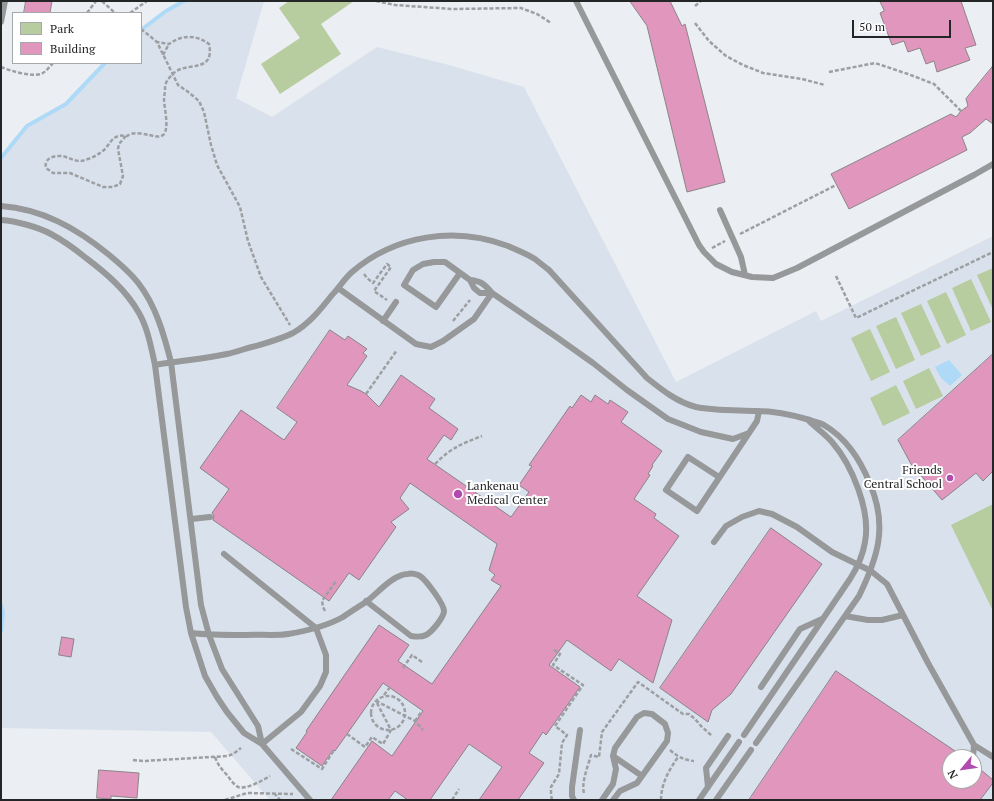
<!DOCTYPE html>
<style>
body{margin:0}
#map{position:relative;width:994px;height:801px;overflow:hidden;background:#ebeef2;font-family:"PT Serif",serif}
canvas{display:block}
.frame{position:absolute;inset:0;border:2px solid #242527;pointer-events:none}
.legend{position:absolute;left:12px;top:12px;width:130px;height:52px;box-sizing:border-box;background:#fff;border:1px solid #a7a8a9;margin:0;padding:5px 7px;list-style:none;font-size:12px;color:#242527}
.legend li{display:flex;align-items:center;gap:8px;height:20px}
.legend b{width:20px;border:1px solid #a7a8a9}
.north{position:absolute;left:942px;top:749px;width:40px;height:40px;box-sizing:border-box;background:#fff;border:1px solid #a7a8a9;border-radius:50%;rotate:241deg;font-size:11px;font-weight:700;line-height:16px;text-align:center;color:#242527}
.north::after{content:'';display:block;margin:auto;width:14px;height:18px;background:#b24baf;clip-path:polygon(50% 0,100% 100%,50% 72%,0 100%)}
.scale{position:absolute;left:852px;top:20px;width:99px;height:18px;box-sizing:border-box;border:2px solid #242527;border-top:0;padding-left:5px;font-size:12px;line-height:14px;white-space:nowrap;color:#242527;-webkit-text-stroke:3px #fff;paint-order:stroke}
</style>
<div id="map">
<canvas width="994" height="801"></canvas>
<div class="frame"></div>
<ul class="legend">
<li><b style="height:11px;background:#b7cc9f"></b>Park</li>
<li><b style="height:11px;background:#e196bd"></b>Building</li>
</ul>
<div class="north">N</div>
<div class="scale">50 m</div>
</div>
<script>
const c = document.querySelector('canvas').getContext('2d');
c.lineJoin = 'round';
function fillPath(path, color) { c.fillStyle = color; c.fill(path, 'evenodd'); }
function stroke(path, color, width, dash) { c.strokeStyle = color; c.lineWidth = width; c.lineCap = dash ? 'butt' : 'round'; c.setLineDash(dash || []); c.stroke(path); }
function label(font, color, halo, rows, align = 'center') {
  c.font = font + ' "PT Serif",serif'; c.lineWidth = 4; c.setLineDash([]); c.textBaseline = 'middle'; c.strokeStyle = halo; c.fillStyle = color; for (const [text, x, y, turn = 0] of rows) {
    c.save(); c.translate(x, y); c.rotate((+turn || 0) * Math.PI / 180); c.textAlign = isNaN(turn) ? turn : align; if (halo) c.strokeText(text, 0, 0); c.fillText(text, 0, 0); c.restore();
  }
}
const built = new Path2D(`
 M184 1H264L236 98 272 117 377 47 449 65 524 87 676 382 816 311 821 321 993 236V800H270L211 732 1 728V631L3 613 1 605V158L27 126 66 104 105 63H141V30L166 11ZM950 757H974V781H950Z`);
const green = new Path2D(`
 M289 1H354L321 24 341 54 280 94 261 64 300 38 279 8Z
 M993 268V310L977 275Z
 M971 279 991 322 971 331 952 288Z
 M946 292 966 335 947 344 927 301Z
 M921 304 941 347 921 356 901 313Z
 M896 317 915 360 896 369 876 326Z
 M870 329 890 372 871 381 851 338Z
 M929 368 943 396 916 409 903 381Z
 M896 385 910 413 883 426 870 398Z
 M993 504V611L951 525Z`);
const water = new Path2D(`
 M949 360 962 375 950 386 941 378 935 367Z`);
const stream = new Path2D(`
 M141 30 166 11 184 1
 M1 158 27 126 66 104 105 63
 M1 605 3 613 1 631`);
const building = new Path2D(`
 M26 1H52L50 13H24Z
 M630 1H670L682 26 685 24 725 182 687 192 647 26Z
 M880 1H961L976 45 965 48 970 60 937 72 934 61 926 64 920 48 908 52 904 41 892 45 880 13 884 11Z
 M993 66V124L986 119 970 133 962 137 967 150 849 209 831 174 951 114 956 117 961 111 968 106 966 99Z
 M330 330 345 340 348 336 367 349 363 353 367 356 347 385 361 391 366 394 379 407 401 375 435 399 429 408 458 429 451 440 444 435 427 459 511 517 529 492 519 485 532 466 529 465 570 406 572 408 581 395 591 402 595 395 608 404 610 400 628 412 621 422 662 451 652 465 653 466 648 474 650 475 634 499 656 514 654 518 679 536 637 596 672 620 653 683 619 659 611 671 567 640 549 665 580 687 546 735 543 732 529 753 544 763 518 800H479L502 767 469 744 430 800H408L395 791 388 800H331L372 741 392 756 423 711 383 683 335 751 333 750 322 766 296 748 307 732 306 731 379 625 409 645 398 661 432 684 501 586 491 580 495 575 489 570 497 544 410 483 400 498 409 509 391 522 396 527 359 580 349 573 329 601 213 520 214 516 212 513 229 489 200 468 241 410 284 440 297 422 277 408Z
 M993 354V471L983 481 976 473 942 500 911 464 898 440Z
 M771 528 822 564 731 694 712 710 708 722 660 688Z
 M62 637 74 639 71 657 59 655Z
 M836 671 964 757H950V781H974V764L993 780V783L980 800H749Z
 M99 770 139 773 137 798 111 796V799L97 798Z`);
const path = new Path2D(`
 M102 1 115 13
 M376 1 395 5 452 9 521 8 537 14 551 23
 M695 6 701 1
 M87 13 96 1
 M130 13 147 1
 M695 23 709 41 726 56 743 65 763 73 802 79 825 85
 M141 29 157 42 178 85 187 91 199 101 204 112 211 145 217 165 240 207 248 241 261 277 290 325
 M163 55 169 44
 M1 67C11 71 31 77 41 74 46 72 49 67 53 63
 M829 72 875 63 908 74 934 84 961 111
 M126 136 119 144 118 149 123 176 120 184 113 187H103L70 173H53L46 168C44 160 51 156 58 156 69 155 75 165 88 159 94 157 99 154 104 150 109 145 112 137 119 136 121 135 123 136 125 136 128 136 128 135 131 134 136 132 144 134 149 135 154 136 159 138 163 135 170 129 164 108 164 99 164 96 165 93 165 90 165 87 165 84 167 81 169 78 172 74 175 72 188 62 215 73 209 44 195 34 182 35 169 44L157 42
 M740 234 836 185
 M712 248 725 241
 M364 274 367 278 373 283 387 264 391 267 374 291 387 300
 M836 276 856 318 993 252
 M453 321 470 300
 M366 394 397 350
 M435 464C451 448 461 444 482 436
 M325 611 323 607 322 601 336 581
 M403 668 412 655 422 662
 M384 695 391 686
 M371 713a17 17 0 1 1 34 0a17 17 0 1 1-34 0Z
 M415 721 422 711
 M347 734 365 747 372 737 383 744 391 730 376 701 415 721 423 730
 M291 749 322 769 334 750
 M670 750C678 757 684 760 694 761
 M215 757C218 765 222 770 227 775 230 779 234 785 238 787 246 790 263 780 270 776
 M133 760 143 761 228 756 233 754 241 748
 M274 793 280 800
 M584 793C581 783 588 766 591 755L599 757 602 732 638 682 683 714H689L695 719 701 726 712 736
 M225 800 247 793 293 794
 M452 800 459 789
 M552 800 551 795V787L559 774 562 743 567 735 555 726 583 685 553 665 560 654 553 649
 M661 800C661 784 669 770 678 757`);
const lane = new Path2D(`
 M576 1 699 245 704 252 716 264 732 272 752 277 773 278 797 268 974 175 993 164
 M1 22 5 1
 M1 206C42 209 76 228 108 254 119 263 130 272 139 284 156 306 164 335 171 362L201 605 209 635 222 669 258 726 262 744
 M720 210 741 257 745 275
 M1 220C16 221 38 227 51 234 64 241 75 249 86 258 106 273 126 290 139 313 148 329 151 347 155 365L186 607 191 633 205 676 217 697 227 712 244 733 262 744 310 800
 M460 273 436 307 404 285 413 270 423 264 434 262H445L470 280 474 288 480 293H492
 M470 280C482 281 485 285 492 293L555 336 593 363 627 390 668 419 701 432 733 439 749 433
 M338 288 416 344 431 347 443 341 474 319 492 293
 M383 321 396 302
 M155 365C179 361 203 359 227 354 237 352 246 348 256 346 269 342 281 339 293 333 309 324 321 309 332 295 339 288 344 279 352 272 395 235 455 226 508 246 517 250 527 254 535 259 540 263 545 267 549 270L647 378C662 390 677 402 696 407 716 411 737 410 757 411 775 411 793 415 810 420 815 422 820 423 824 425 846 438 861 461 870 484 888 526 878 557 859 596L756 743
 M719 477 688 457 666 490 697 511 757 421 759 411
 M191 519 210 517
 M714 542 726 526 742 517 759 511 772 514 797 527 832 552 871 571 887 584 928 663 974 745 973 757
 M224 554 316 628 326 655V672L320 686 301 712 262 744
 M845 616 868 620H882L903 615
 M191 633C209 635 227 635 245 635 258 634 275 636 288 634 306 631 327 626 343 617 350 612 358 607 366 602 377 594 393 574 408 574 411 573 417 574 420 576 426 580 444 604 444 611 444 617 432 632 426 635 422 637 417 637 411 636L366 601
 M761 687 800 629 822 619
 M744 735 850 579C857 568 863 555 865 542 871 511 852 465 832 442 825 434 816 428 809 421
 M974 745 993 757
 M613 756 642 776
 M708 787 706 768 728 736
 M574 800 572 796V787L580 730
 M602 800 613 784 616 769 613 756 615 748 637 717 644 713 652 714 665 724 668 733 667 741 637 783 620 791 613 800
 M699 800 739 742
 M716 800 751 750`);
const markers = [
 [950,478,4,"#b24baf"],
 [458,494,5,"#b24baf"]
];
const poiNames = [
 ["Friends",942,471],
 ["Central School",942,485],
 ["Lankenau",467,487,"left"],
 ["Medical Center",467,501,"left"]
];
fillPath(built, '#d9e2ec');
fillPath(green, '#b7cc9f');
fillPath(water, '#aedaf7');
stroke(stream, '#aedaf7', 4);
fillPath(building, '#e196bd');
stroke(building, '#898587', 1);
stroke(path, '#9d9fa2', 2.5, [4, 2]);
stroke(lane, '#969899', 6);
for (const [x, y, r, color] of markers) { const dot = new Path2D(); dot.arc(x, y, r, 0, 2 * Math.PI); c.fillStyle = color; c.fill(dot); stroke(dot, '#fff', 1.5); }
label('12px', '#242527', '#fff', poiNames, 'right');
</script>
